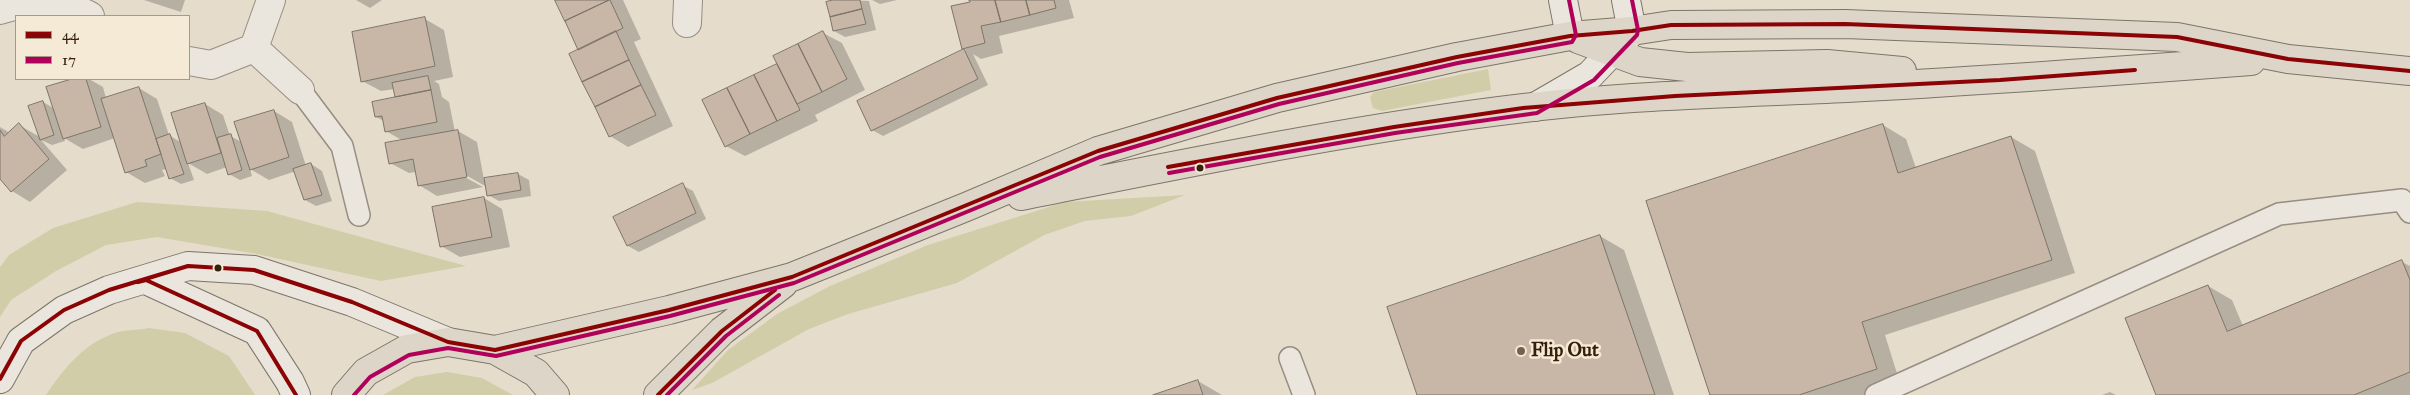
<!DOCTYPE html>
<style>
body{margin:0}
#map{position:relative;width:2410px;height:395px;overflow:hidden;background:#e5dccb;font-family:"IM FELL Great Primer",serif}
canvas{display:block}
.legend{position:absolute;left:15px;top:15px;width:175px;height:65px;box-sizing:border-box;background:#f5ead6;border:1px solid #a89985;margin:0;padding:6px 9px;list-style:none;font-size:15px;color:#34200b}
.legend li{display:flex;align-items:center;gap:10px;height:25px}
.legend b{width:25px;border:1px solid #a89985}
</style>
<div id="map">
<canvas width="2410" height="395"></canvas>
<ul class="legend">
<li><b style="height:6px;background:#8b0304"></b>44</li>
<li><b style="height:6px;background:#b10059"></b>17</li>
</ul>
</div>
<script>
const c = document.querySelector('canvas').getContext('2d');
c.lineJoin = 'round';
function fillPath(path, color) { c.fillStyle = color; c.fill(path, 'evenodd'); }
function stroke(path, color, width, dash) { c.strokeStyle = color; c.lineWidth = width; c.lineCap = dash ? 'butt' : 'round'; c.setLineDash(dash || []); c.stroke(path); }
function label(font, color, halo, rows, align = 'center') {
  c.font = font + ' "IM FELL Great Primer",serif'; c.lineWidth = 5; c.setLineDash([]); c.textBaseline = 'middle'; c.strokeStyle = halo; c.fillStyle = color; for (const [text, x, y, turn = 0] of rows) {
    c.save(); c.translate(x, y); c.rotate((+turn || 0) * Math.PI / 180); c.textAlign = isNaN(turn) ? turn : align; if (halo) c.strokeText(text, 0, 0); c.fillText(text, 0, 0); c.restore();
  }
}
const green = new Path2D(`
 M1488 69 1491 90 1382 111 1373 108 1370 97 1374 92Z
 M1185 195 1131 216 1085 221 1044 235 957 283 848 314 809 329 712 383 692 390 728 350 777 314 830 286 928 245 1065 202Z
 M137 202 267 211 466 266 381 281 257 254 157 237 106 245 56 271 11 300 0 317V267L9 255 53 228Z
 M149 328 185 333 229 356 255 395H46C64 368 85 342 118 332 128 330 139 330 149 328Z
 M447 372 482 378 513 395H383L415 377Z`);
const shadow = new Path2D(`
 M144 0H185L181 12Z
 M356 0H382L370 8Z
 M556 0H623L641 39 634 42 673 126 628 147 610 136 580 50Z
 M838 0 869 1 876 30 845 37 834 31Z
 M872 0H897L880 4Z
 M970 0H1069L1074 18 999 36 1003 53 981 59 973 54 988 85 883 136 872 130 858 101 966 50 963 48Z
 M425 19 444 30 453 77 434 81 439 84 442 97 449 102 455 132 458 131 477 142 484 180 518 174 529 180 531 196 499 201 488 195 487 187 462 173 461 175 483 187 437 196 419 185 416 172 409 173 390 163 403 141 386 131 384 121 376 117 396 98 395 89 381 91 362 81Z
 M823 33 842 43 865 90 815 115 818 121 745 156 726 146Z
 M76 79H89L103 87 106 98 139 88 157 99 169 135 182 143 205 104 223 115 230 136 242 142 274 111 292 122 306 166 311 164 322 171 332 201 316 206 305 200 296 171 269 180 250 169 252 176 240 180 229 174 227 167 207 174 188 163 194 180 181 184 170 178 167 169 162 170 165 176 145 183 126 172 115 138 83 149 64 138 65 141 52 145 41 140 67 170 30 202 12 191 0 177V127L10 133 19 125 40 137 43 102 55 109 48 88Z
 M1883 125 1906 139 1916 168 2011 137 2035 151 2075 273 1885 335 1900 383 1864 395H1711Z
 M682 185 693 191 706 219 639 252 628 246 614 218Z
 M484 198 502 209 510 247 460 257 441 246Z
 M1600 236 1624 250 1674 395H1418Z
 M2402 262 2410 266V395H2158L2208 286 2232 300 2243 326Z
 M1198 381 1222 395H1157Z
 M2110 392 2116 395H2102Z`);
const building = new Path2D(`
 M555 0H609L565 21Z
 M610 0 623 28 578 50 565 21Z
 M833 0H860L862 9 830 17 826 2Z
 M969 0H995L1001 22 981 26 985 43 962 49 951 6 970 2Z
 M995 0H1026L1030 15 1001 22Z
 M1026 0H1054L1056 8 1030 15Z
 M862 9 866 24 833 31 830 17Z
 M425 17 435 66 361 82 352 32Z
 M616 31 629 60 582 82 569 54Z
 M823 31 847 79 822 92 798 44Z
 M798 44 822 92 797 104 773 56Z
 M964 49 978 79 871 131 857 101Z
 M629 60 641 85 595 107 582 82Z
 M777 64 800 110 777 121 754 75Z
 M754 75 777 121 750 134 727 88Z
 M428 76 431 90 395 97 392 83Z
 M72 79H86L101 127 63 139 46 87Z
 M641 85 656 115 609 137 595 107Z
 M139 87 161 154 145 160 147 166 125 173 101 99Z
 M727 88 750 134 725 147 702 100Z
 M431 90 437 122 385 132 382 116 375 117 372 102Z
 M43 101 54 135 40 140 28 106Z
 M205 103 221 153 187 164 171 113Z
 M274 110 289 157 250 170 234 122Z
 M19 123 49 159 11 192 0 179V130L4 136Z
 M1883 124 1898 173 2011 136 2052 260 1862 322 1877 369 1799 395H1710L1646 201Z
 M458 130 467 177 418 186 413 159 389 164 385 143Z
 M170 134 184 174 169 179 156 139Z
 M231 134 242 170 228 175 217 138Z
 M311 163 322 195 304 200 293 169Z
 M518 173 521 190 487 196 484 178Z
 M683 183 696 213 627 246 613 217Z
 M484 197 492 237 440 247 432 207Z
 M1600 235 1655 395H1417L1387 307Z
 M2402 260 2410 280V372L2354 395H2156L2125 318 2208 285 2227 331Z
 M1198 380 1203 395H1153Z`);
const lane = new Path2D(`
 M300 90 342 146 359 215
 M1290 358 1304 395
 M1876 395 2279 214 2402 200 2410 212`);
const street = new Path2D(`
 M0 10C32 0 60 0 90 16
 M687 23 688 0
 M254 48 300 90
 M189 61 211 65 254 48 271 0`);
const secondary = new Path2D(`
 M1563 0 1570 36
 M1535 107 1590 75 1632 31 1626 0
 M146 280 257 331 290 382 296 395
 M0 379 21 341 64 310 109 290 188 266 254 270 352 302 448 342`);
const primary = new Path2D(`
 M1578 39 1640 62 1687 67 1827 64 1902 71
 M1021 196C1188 163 1355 128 1524 108 1631 95 1740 93 1847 88 1982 81 2117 71 2251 61
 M495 350 669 310 792 277 966 207 1098 151 1277 98 1457 57 1570 36 1632 31 1671 25 1845 24 2177 37 2288 59 2410 71
 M346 395 366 372 407 349 448 342 495 350 536 373 555 395
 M658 395 722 331 783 284`);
const bus1 = new Path2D(`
 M1168 167 1394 127 1523 108 1675 96 2000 80 2135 70
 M138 282 146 280 257 331 296 395
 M0 379 21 341 64 310 109 290 188 266 254 270 352 302 448 342 495 350 669 310 792 277 1098 151 1277 98 1457 57 1570 36 1632 31 1671 25 1845 24 2177 37 2288 59 2410 71
 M658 395 722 331 775 290`);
const bus2 = new Path2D(`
 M1169 173 1395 133 1537 113 1594 80 1637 35 1638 30 1632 0
 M354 395 370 377 409 355 448 348 496 356 670 316 794 283 1100 157 1279 104 1458 63 1572 42 1576 35 1569 0
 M667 395 726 336 779 295`);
const markers = [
 [1200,168,4.5,"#34200b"],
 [218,268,4.5,"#34200b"],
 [1521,351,5,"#72624e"]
];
const poiNames = [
 ["Flip Out",1531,351]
];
fillPath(green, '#d1cda9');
fillPath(shadow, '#0003');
fillPath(building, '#c8b6a7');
stroke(building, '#7c7569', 1);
stroke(lane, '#968e82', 24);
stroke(street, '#968e82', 30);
stroke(secondary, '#7c7569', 30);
stroke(primary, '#7c7569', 30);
stroke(lane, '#eae5dd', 21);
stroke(street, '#eae5dd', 28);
stroke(secondary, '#eae5dd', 28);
stroke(primary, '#ddd5c8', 28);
stroke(bus1, '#8b0304', 4);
stroke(bus2, '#b10059', 4);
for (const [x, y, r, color] of markers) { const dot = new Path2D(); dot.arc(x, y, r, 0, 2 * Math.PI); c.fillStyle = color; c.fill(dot); stroke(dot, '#f5ead6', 2); }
label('bold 19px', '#34200b', '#f5ead6', poiNames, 'left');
</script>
